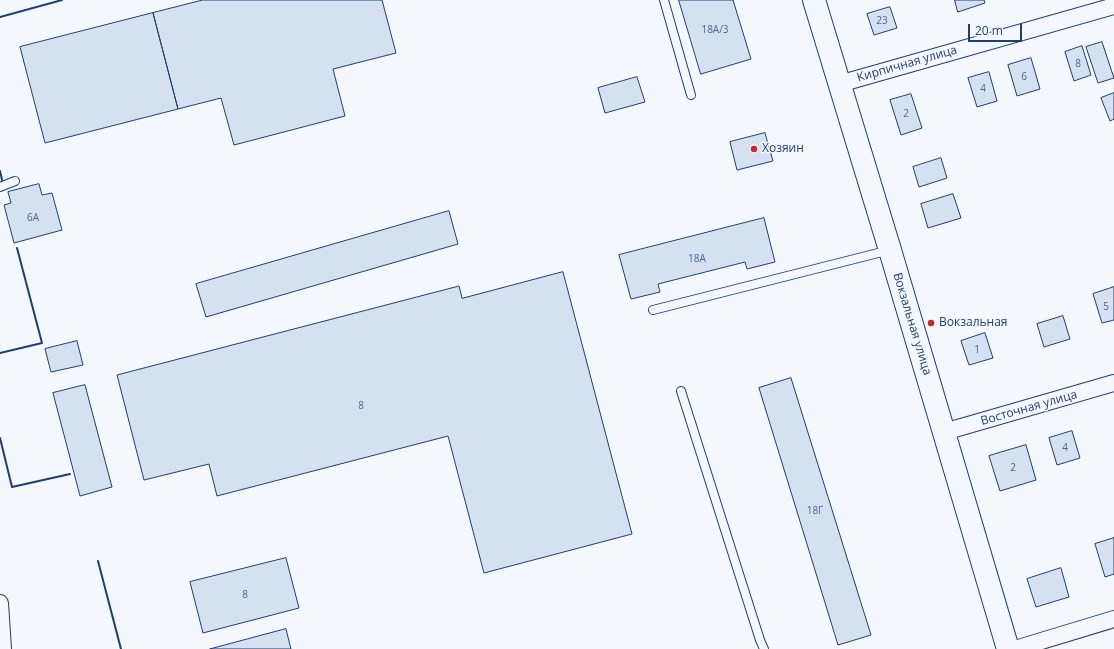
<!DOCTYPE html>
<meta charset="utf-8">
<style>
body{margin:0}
#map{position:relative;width:1114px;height:649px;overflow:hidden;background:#f4f7fb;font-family:"Open Sans",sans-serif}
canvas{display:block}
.scale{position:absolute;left:968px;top:24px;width:54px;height:18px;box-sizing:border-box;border:2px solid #1d3f73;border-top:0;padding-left:5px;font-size:12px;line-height:14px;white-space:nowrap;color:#1d3f73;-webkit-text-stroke:3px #f4f7fb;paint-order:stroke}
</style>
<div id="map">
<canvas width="1114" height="649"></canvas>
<div class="scale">20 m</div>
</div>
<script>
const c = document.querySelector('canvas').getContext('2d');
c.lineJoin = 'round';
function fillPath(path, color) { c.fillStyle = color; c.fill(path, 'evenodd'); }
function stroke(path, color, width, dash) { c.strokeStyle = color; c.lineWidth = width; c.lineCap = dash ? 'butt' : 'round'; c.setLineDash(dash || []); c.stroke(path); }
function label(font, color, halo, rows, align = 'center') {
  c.font = font + ' "Open Sans",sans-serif'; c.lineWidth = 3; c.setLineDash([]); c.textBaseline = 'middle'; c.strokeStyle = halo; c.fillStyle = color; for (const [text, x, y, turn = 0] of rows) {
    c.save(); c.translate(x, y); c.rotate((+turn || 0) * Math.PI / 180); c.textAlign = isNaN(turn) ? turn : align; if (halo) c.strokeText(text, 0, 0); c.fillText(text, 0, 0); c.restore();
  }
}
const building = new Path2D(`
 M203 0H382L396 53 333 69 345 116 234 145 221 98 178 109 153 13Z
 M679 0H733L751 59 701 74Z
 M955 0H984L985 3 958 12Z
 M890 7 897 28 874 35 867 14Z
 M153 13 178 109 45 143 20 47Z
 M1102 42 1114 78 1098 83 1086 47Z
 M1082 46 1091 75 1074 81 1065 52Z
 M1031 58 1040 89 1017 96 1008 65Z
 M989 72 997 101 977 107 968 78Z
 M637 77 645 102 605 113 598 88Z
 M1114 93V119L1110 121 1101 98Z
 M911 94 922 128 901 135 890 100Z
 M765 133 773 161 737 170 730 142Z
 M941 158 947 178 919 187 913 167Z
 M39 184 42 195 52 193 62 230 14 243 4 205 11 203 8 192Z
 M953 194 961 218 928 228 921 204Z
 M449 211 458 244 206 317 196 284Z
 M764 218 775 262 747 269 745 262 658 284 660 292 631 299 619 255Z
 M563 272 632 534 484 573 448 436 217 496 209 464 144 480 117 375 459 286 462 298Z
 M1114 287V320L1102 323 1093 294Z
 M1063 316 1070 339 1044 347 1037 324Z
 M985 333 993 358 969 365 961 341Z
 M77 341 83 365 51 372 45 349Z
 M791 378 871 635 838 645 759 388Z
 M85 385 112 487 80 496 53 393Z
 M1072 431 1080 458 1057 465 1049 438Z
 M1026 445 1036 480 1000 491 989 456Z
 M1114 538V574L1105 577 1095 544Z
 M286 558 299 608 203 633 190 582Z
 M1061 568 1069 597 1036 607 1027 579Z
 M286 629 291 649H210Z`);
const lane = new Path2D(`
 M664 0 691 95
 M0 187 15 181
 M653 310 890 250
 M681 391 760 640 764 649`);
const street = new Path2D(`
 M839 84 1114 6
 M944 432 1114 383
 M0 603 3 649
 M1015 649 1114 619`);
const secondary = new Path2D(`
 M814 0 890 250 1008 649`);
const wall = new Path2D(`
 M0 17 62 0
 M0 171 2 180
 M0 353 42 343 17 248
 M0 438 12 487 70 474
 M98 561 121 649`);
const markers = [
 [754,149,4,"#c62828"],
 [931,323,4,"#c62828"]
];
const numberNames = [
 ["23",882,21],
 ["18А/3",715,30],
 ["8",1078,64],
 ["6",1024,77],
 ["4",983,89],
 ["2",906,114],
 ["6А",33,218],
 ["18А",697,259],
 ["5",1106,307],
 ["1",977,350],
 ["8",361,406],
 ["4",1065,448],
 ["2",1013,468],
 ["18Г",815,511],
 ["8",245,595]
];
const streetNames = [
 ["Кирпичная улица",907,64,-16],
 ["Вокзальная улица",912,324,73],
 ["Восточная улица",1029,408,-16]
];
const poiNames = [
 ["Хозяин",762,149],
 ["Вокзальная",939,323]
];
fillPath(building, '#d5e0f0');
stroke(building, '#1d3f73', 1);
stroke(lane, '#1d3f73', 10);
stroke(street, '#1d3f73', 18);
stroke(secondary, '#1d3f73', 24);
stroke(lane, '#f4f7fb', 8);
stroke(street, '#f4f7fb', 16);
stroke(secondary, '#f4f7fb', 22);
stroke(wall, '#1d3f73', 2);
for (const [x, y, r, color] of markers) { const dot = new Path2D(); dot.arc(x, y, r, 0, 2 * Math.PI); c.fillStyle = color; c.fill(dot); stroke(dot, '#f4f7fb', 1.5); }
label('10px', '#4b6792', null, numberNames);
label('12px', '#1d3f73', '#f4f7fb', streetNames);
label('12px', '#1d3f73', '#f4f7fb', poiNames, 'left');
</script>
